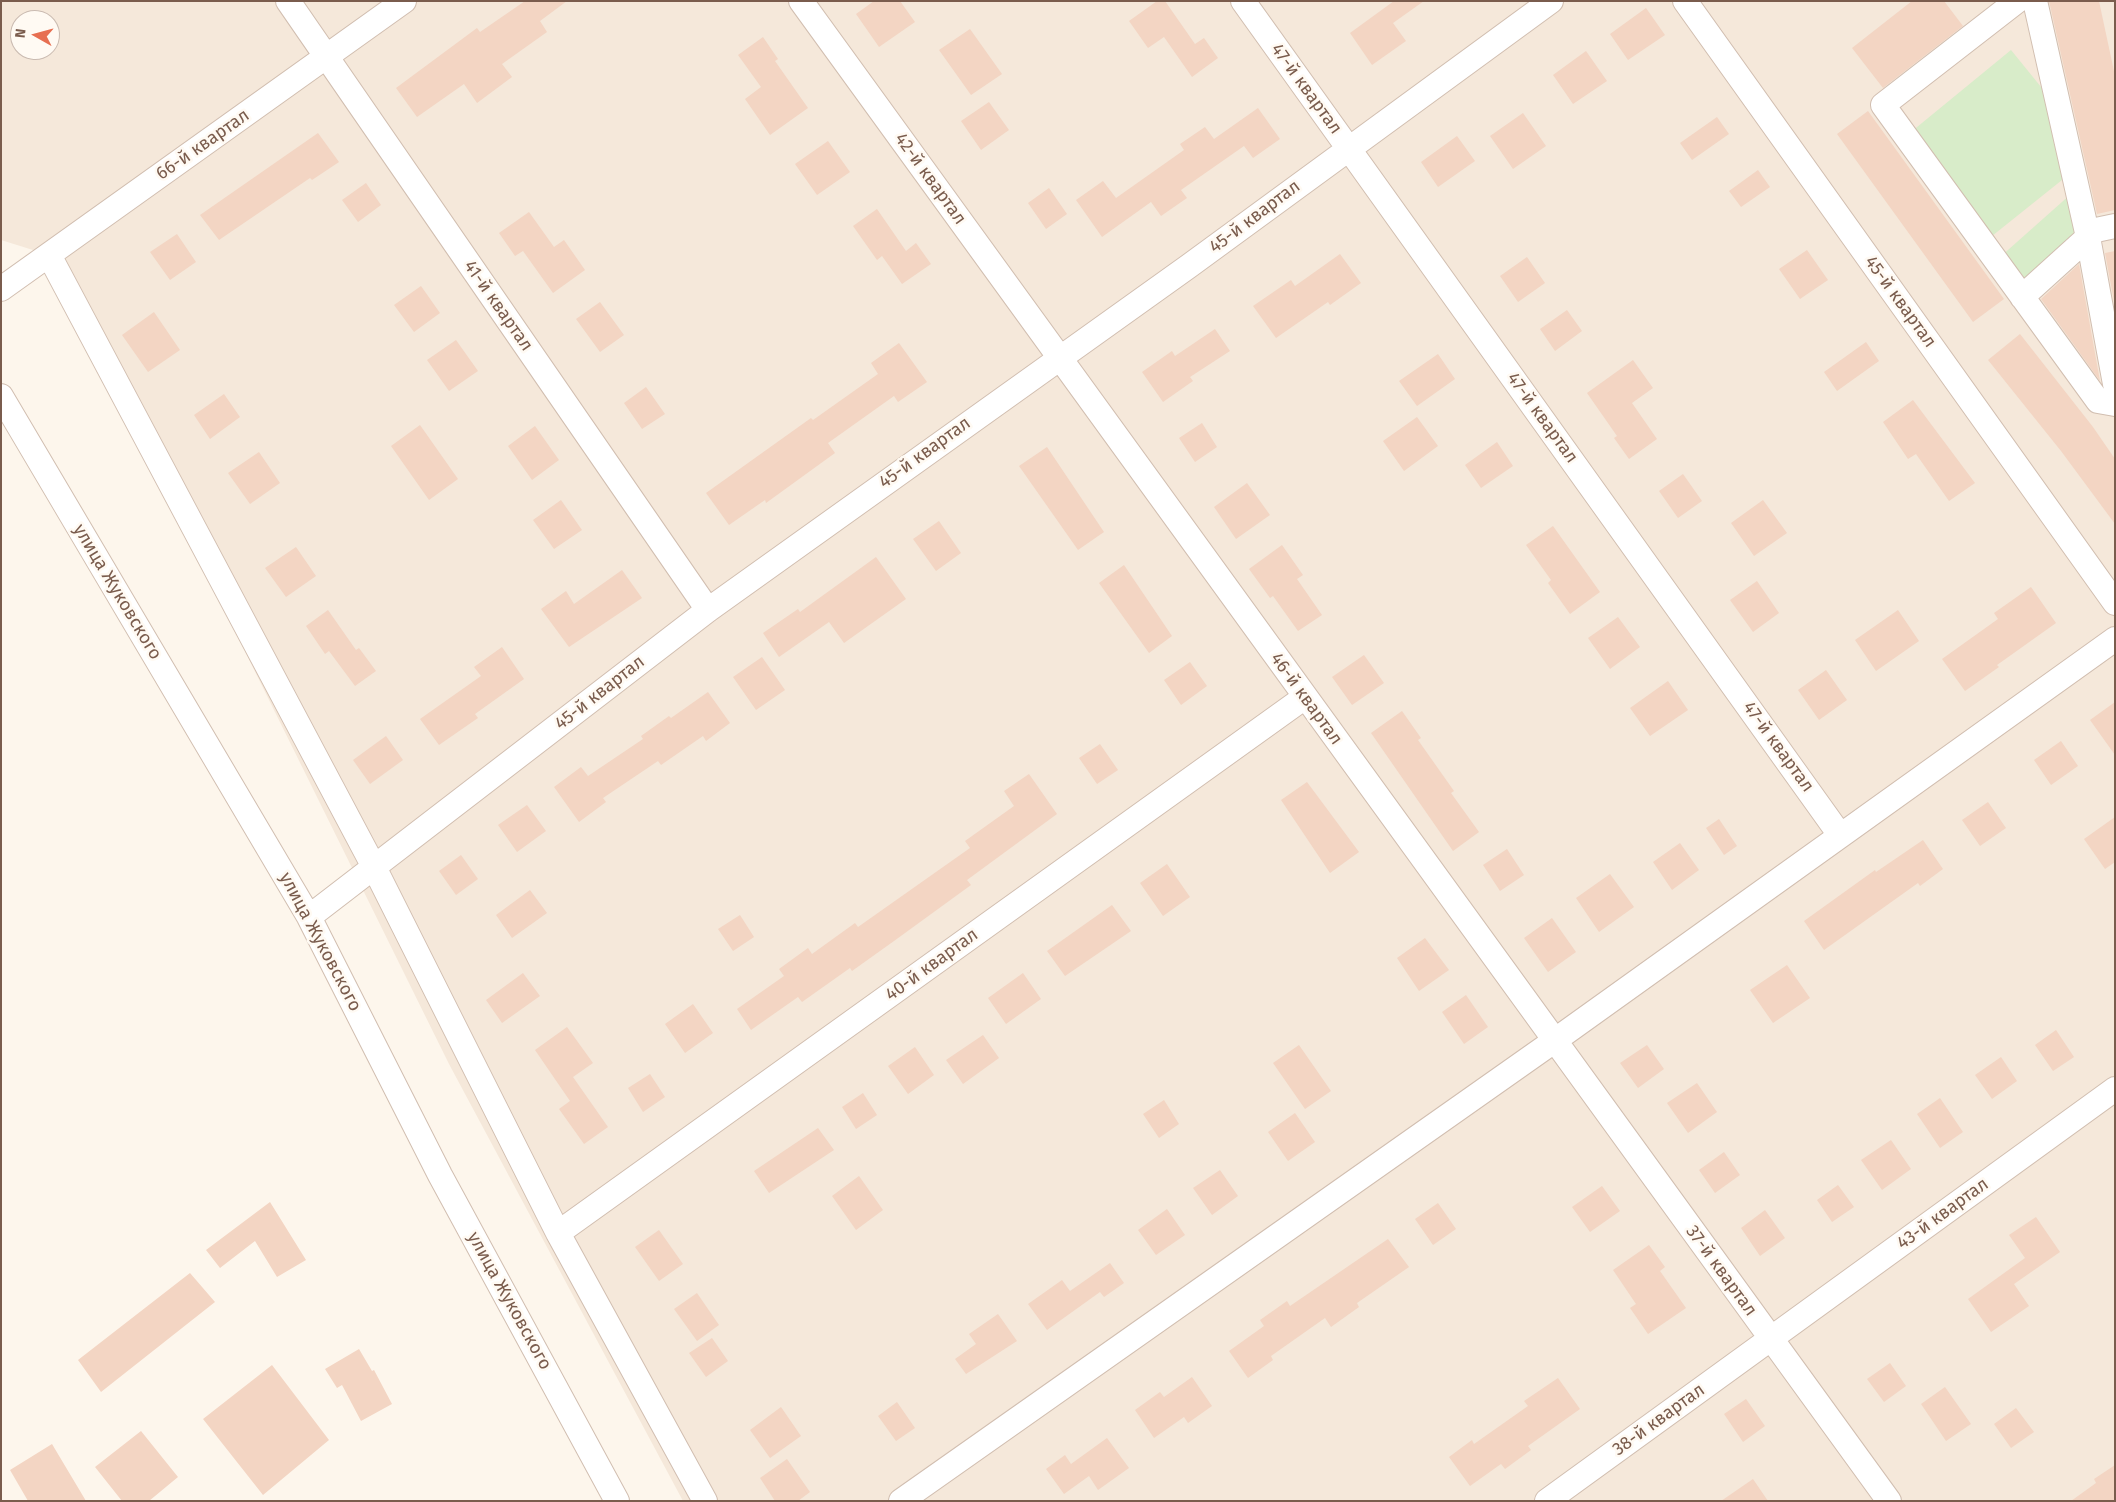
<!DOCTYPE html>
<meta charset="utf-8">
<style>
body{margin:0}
#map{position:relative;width:2116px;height:1502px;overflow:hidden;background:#fdf6ec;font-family:"Fira Sans",sans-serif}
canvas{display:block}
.frame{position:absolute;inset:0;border:2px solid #7a5c4d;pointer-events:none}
.north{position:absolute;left:10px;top:10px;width:50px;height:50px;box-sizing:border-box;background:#fffaf3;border:1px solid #cabbb1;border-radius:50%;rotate:277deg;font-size:14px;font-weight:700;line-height:20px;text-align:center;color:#7a5c4d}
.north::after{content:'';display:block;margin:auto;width:18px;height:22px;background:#e76f51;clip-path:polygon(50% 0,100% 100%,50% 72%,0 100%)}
</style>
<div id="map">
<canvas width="2116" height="1502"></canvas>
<div class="frame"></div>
<div class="north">N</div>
</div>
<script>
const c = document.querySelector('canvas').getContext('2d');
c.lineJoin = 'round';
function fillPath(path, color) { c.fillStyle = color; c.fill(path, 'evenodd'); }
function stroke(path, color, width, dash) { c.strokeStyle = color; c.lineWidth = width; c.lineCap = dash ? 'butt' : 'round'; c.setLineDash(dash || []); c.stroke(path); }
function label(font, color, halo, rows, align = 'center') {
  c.font = font + ' "Fira Sans",sans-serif'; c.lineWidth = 5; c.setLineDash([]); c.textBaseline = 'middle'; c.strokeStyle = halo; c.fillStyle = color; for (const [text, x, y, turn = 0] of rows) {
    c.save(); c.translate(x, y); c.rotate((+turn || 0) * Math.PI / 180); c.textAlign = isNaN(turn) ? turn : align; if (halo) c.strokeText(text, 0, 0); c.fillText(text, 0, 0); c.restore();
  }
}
const residential = new Path2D(`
 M1 1H2115V1501H683L449 1064 49 255 1 240ZM20 20H50V50H20Z`);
const green = new Path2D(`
 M2011 50 2050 98 2067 176 1992 236 1911 132Z
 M2071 194 2080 233 2022 284 1999 258Z`);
const building = new Path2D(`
 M525 1H567L540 21 547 32 502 64 512 77 477 103 464 84 417 117 396 88 477 28 480 32Z
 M874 1H900L915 22 879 47 856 14Z
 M1157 1H1165L1195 44 1204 38 1218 58 1192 77 1164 37 1148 48 1129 21Z
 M1394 1H1424L1393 23 1406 41 1372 65 1350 33Z
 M1912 1H1944L1963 26 1883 88 1852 48Z
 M2049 1H2099L2115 76V210L2097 214Z
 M1646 8 1665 35 1628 60 1610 34Z
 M970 29 1002 74 971 95 939 50Z
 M763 37 778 59 775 61 808 108 770 135 745 99 761 87 738 55Z
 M1586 51 1607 81 1573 104 1553 75Z
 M989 102 1009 130 981 150 961 121Z
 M1258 108 1280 139 1253 158 1244 146 1181 190 1187 198 1161 216 1151 202 1102 237 1076 200 1103 181 1116 198 1184 150 1180 144 1205 127 1214 139Z
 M1868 111 2004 299 1973 322 1837 134Z
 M1523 113 1546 146 1513 169 1490 136Z
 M1717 117 1729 134 1692 160 1680 143Z
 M318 133 339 162 312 180 310 178 219 240 200 215Z
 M1457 136 1475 161 1438 187 1421 162Z
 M828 141 850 172 817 195 795 164Z
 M1758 170 1770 187 1741 207 1729 191Z
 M366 183 381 205 358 222 342 200Z
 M1049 188 1067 214 1046 229 1028 203Z
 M877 209 906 251 916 243 931 264 902 284 882 256 877 260 853 226Z
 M529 212 554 247 564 240 585 270 553 293 523 251 515 256 499 233Z
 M177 234 196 262 170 280 150 252Z
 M1807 250 1828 280 1800 299 1779 269Z
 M2115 251V307L2105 253Z
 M1340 254 1361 283 1330 305 1328 302 1276 338 1253 306 1291 280 1295 286Z
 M1527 257 1545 283 1518 302 1500 276Z
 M2079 264 2100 381 2041 299Z
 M421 286 440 313 414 332 394 305Z
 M600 302 624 335 600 352 576 319Z
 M1567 310 1582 331 1555 351 1540 329Z
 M154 312 180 350 148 372 122 335Z
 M1215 329 1230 351 1190 377 1193 381 1163 402 1142 372 1172 351 1175 356Z
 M2020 334 2093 427 2115 459V524L2061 451 1988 360Z
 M456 340 478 371 449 391 427 360Z
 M1866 342 1879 361 1837 391 1824 372Z
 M899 343 927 382 898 402 894 396 828 443 835 453 766 503 765 500 729 525 706 493 811 418 813 420 878 374 871 363Z
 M1438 354 1455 379 1417 406 1399 381Z
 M1633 360 1653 388 1632 403 1657 439 1629 459 1614 438 1617 436 1587 393Z
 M646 387 665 414 642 429 624 403Z
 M224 394 240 417 210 439 194 415Z
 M1913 400 1975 483 1949 501 1916 454 1908 459 1883 422Z
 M1417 417 1438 446 1404 471 1383 441Z
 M1202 423 1217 447 1195 462 1179 438Z
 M420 425 458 479 429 500 391 446Z
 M535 426 559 460 532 480 508 446Z
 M1497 442 1513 466 1481 488 1465 465Z
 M1047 447 1104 532 1078 550 1019 466Z
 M259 452 280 483 250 504 228 473Z
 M1683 474 1702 501 1678 518 1659 491Z
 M1247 483 1270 515 1236 539 1214 507Z
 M561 500 582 530 554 549 533 520Z
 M1763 500 1787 533 1754 556 1731 523Z
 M939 521 961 553 936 571 913 539Z
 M1553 526 1600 592 1570 614 1548 583 1551 580 1526 545Z
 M1282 545 1303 575 1297 579 1322 615 1298 631 1273 596 1270 598 1249 569Z
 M296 547 316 576 286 597 265 568Z
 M876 557 906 599 844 643 829 622 779 657 763 633 798 609 800 612Z
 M1124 565 1172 636 1149 653 1099 583Z
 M622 570 642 598 569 647 541 609 566 591 574 604Z
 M1757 581 1779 613 1753 632 1730 600Z
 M2031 587 2056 623 1997 665 1999 667 1965 691 1942 659 1998 619 1994 613Z
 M328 610 356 650 359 648 376 671 355 686 329 651 325 654 306 626Z
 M1898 610 1919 641 1876 671 1855 640Z
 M1618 617 1640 647 1610 669 1588 638Z
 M502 647 524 679 475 714 478 718 439 745 420 719 481 676 474 667Z
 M1364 655 1384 683 1352 705 1332 677Z
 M762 657 785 690 756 710 733 677Z
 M1190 662 1207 686 1181 705 1164 680Z
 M1826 670 1847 700 1819 720 1798 690Z
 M1668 681 1688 710 1650 736 1630 708Z
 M708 692 730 723 706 741 703 736 661 765 658 761 603 798 606 802 579 822 554 787 581 767 588 776 643 739 641 736 669 716 671 718Z
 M2115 702V755L2090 720Z
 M1402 711 1421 738 1418 740 1454 791 1451 793 1479 832 1453 851 1371 733Z
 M386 736 403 760 370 784 353 760Z
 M2061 741 2078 766 2051 785 2034 760Z
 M1100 744 1118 770 1097 784 1079 758Z
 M1029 774 1057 814 967 880 971 885 894 941 852 971 850 968 802 1002 798 997 751 1030 737 1009 784 976 779 969 808 948 812 954 855 923 858 927 970 848 965 841 1014 806 1004 791Z
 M1307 782 1359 852 1330 873 1281 800Z
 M1988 802 2006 828 1980 846 1962 820Z
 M527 805 546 831 517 852 498 825Z
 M2115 817V862L2105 869 2084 839Z
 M1719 819 1737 846 1724 855 1706 828Z
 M1923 840 1943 869 1920 886 1918 883 1824 950 1804 921 1875 870 1876 872Z
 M1680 843 1699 870 1672 890 1653 862Z
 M1507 849 1524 875 1500 891 1483 865Z
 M461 855 478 879 456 895 439 871Z
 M1167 864 1190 897 1163 916 1140 883Z
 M1610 874 1634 907 1599 932 1576 898Z
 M530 890 547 913 512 938 496 915Z
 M1112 905 1131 931 1065 976 1047 951Z
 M740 915 754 937 733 951 718 929Z
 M1552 918 1576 952 1548 972 1524 938Z
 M1425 938 1449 970 1419 991 1397 958Z
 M1787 965 1810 998 1773 1023 1750 990Z
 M523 973 540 996 502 1023 486 1000Z
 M1023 973 1041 999 1006 1024 988 998Z
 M1466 995 1488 1027 1464 1044 1442 1012Z
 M693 1004 713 1033 685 1053 665 1024Z
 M567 1027 593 1063 573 1077 608 1127 584 1144 559 1109 570 1101 535 1050Z
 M2056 1030 2074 1057 2053 1071 2035 1045Z
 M983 1035 999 1058 963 1084 946 1060Z
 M1299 1045 1331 1091 1305 1109 1273 1063Z
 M1647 1045 1664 1069 1638 1088 1620 1063Z
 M915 1047 934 1075 908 1094 888 1066Z
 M2001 1057 2017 1081 1992 1099 1975 1075Z
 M650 1074 665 1097 643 1112 628 1088Z
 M1697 1083 1717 1112 1688 1133 1667 1103Z
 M863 1093 877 1115 856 1129 842 1107Z
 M1940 1098 1963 1132 1940 1148 1917 1114Z
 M1164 1100 1179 1124 1159 1138 1143 1114Z
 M1295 1113 1315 1142 1288 1161 1268 1132Z
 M818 1128 834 1150 769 1193 754 1171Z
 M1891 1140 1911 1169 1882 1190 1861 1160Z
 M1724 1152 1740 1175 1715 1193 1699 1170Z
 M1220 1170 1238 1196 1212 1215 1193 1188Z
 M859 1176 883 1210 856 1230 832 1196Z
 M1838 1185 1854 1207 1832 1222 1817 1200Z
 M1602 1186 1620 1211 1590 1232 1572 1207Z
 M270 1202 306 1260 277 1277 255 1241 220 1268 206 1250Z
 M1438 1203 1456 1229 1433 1245 1415 1219Z
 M1167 1209 1185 1235 1156 1255 1138 1230Z
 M1765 1210 1785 1238 1760 1256 1741 1228Z
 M2036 1217 2060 1252 2014 1284 2029 1306 1991 1332 1968 1299 2025 1258 2009 1235Z
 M659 1230 683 1264 659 1281 635 1247Z
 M1388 1239 1409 1267 1357 1303 1359 1307 1331 1327 1325 1318 1271 1356 1273 1360 1248 1378 1229 1351 1264 1326 1260 1320 1287 1301 1290 1306Z
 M1649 1245 1665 1267 1660 1271 1686 1308 1648 1334 1630 1308 1636 1304 1613 1270Z
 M1110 1263 1124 1283 1104 1297 1100 1292 1047 1330 1028 1304 1062 1280 1070 1291Z
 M190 1273 215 1302 101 1392 78 1360Z
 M697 1293 719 1325 697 1341 674 1309Z
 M998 1314 1017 1341 966 1374 955 1359 976 1344 969 1334Z
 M712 1338 728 1361 706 1377 689 1353Z
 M359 1349 372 1371 374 1370 392 1404 361 1421 342 1385 337 1388 325 1369Z
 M1890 1363 1906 1386 1884 1402 1867 1379Z
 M272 1365 329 1440 263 1495 203 1419Z
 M1192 1377 1212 1406 1188 1423 1184 1417 1154 1438 1135 1410 1160 1392 1164 1397Z
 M1558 1378 1580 1409 1528 1446 1531 1450 1505 1469 1501 1464 1470 1486 1449 1457 1472 1440 1474 1444 1528 1406 1524 1401Z
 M1945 1387 1971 1424 1946 1441 1921 1404Z
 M1746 1399 1765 1426 1743 1442 1724 1414Z
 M897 1402 915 1428 896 1441 878 1416Z
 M781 1407 801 1436 770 1458 750 1430Z
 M2016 1408 2034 1432 2011 1448 1994 1424Z
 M141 1431 178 1477 149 1501H122L95 1467Z
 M1107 1438 1129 1468 1098 1490 1089 1476 1064 1494 1046 1469 1065 1455 1071 1464Z
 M52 1444 86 1501H28L10 1470Z
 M787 1459 810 1492 798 1501H775L760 1478Z
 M2115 1465V1501H2071L2096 1483 2094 1479Z
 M1753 1479 1768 1501H1721Z`);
const minor = new Path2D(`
 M288 1 708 610
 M801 1 1889 1501
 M1243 1 1840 835
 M1685 1 2115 603
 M2017 1 1883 105 2098 401 2115 404
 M2035 1 2088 237 2115 384
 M49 255 374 867 558 1233 705 1501
 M1 289 404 1
 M2022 297 2096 230 2115 226
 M1 396 309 917 440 1175 617 1501
 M309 917 708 610 1189 266 1551 1
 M558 1233 1305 697
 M901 1501 1554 1041 2115 639
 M1547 1501 2115 1089`);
const streetNames = [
 ["47-й квартал",1306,89,54],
 ["66-й квартал",203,145,-35],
 ["42-й квартал",930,179,54],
 ["45-й квартал",1255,217,-37],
 ["45-й квартал",1900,302,54],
 ["41-й квартал",498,306,55],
 ["47-й квартал",1542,418,54],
 ["45-й квартал",925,453,-36],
 ["улица Жуковского",117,592,59],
 ["45-й квартал",600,693,-38],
 ["46-й квартал",1306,699,54],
 ["47-й квартал",1778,747,54],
 ["улица Жуковского",320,942,62],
 ["40-й квартал",932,965,-36],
 ["43-й квартал",1943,1214,-36],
 ["37-й квартал",1721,1271,54],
 ["улица Жуковского",509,1301,61],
 ["38-й квартал",1659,1420,-36]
];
fillPath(residential, '#f5e8da');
fillPath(green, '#d8ecc9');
fillPath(building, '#f3d5c3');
stroke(minor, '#d1beb0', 26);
stroke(minor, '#fff', 24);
label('18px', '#7a5c4d', '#fffaf3', streetNames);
</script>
